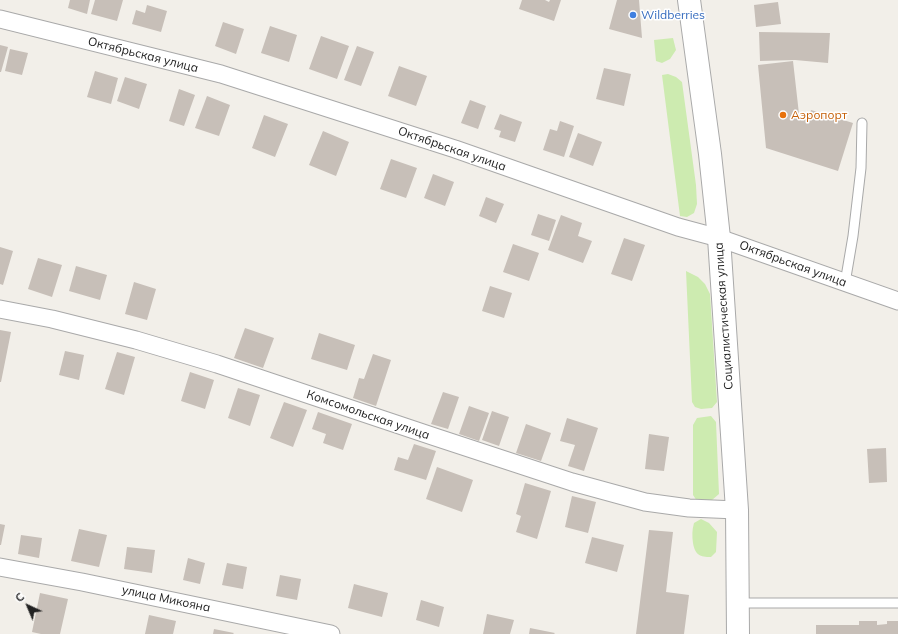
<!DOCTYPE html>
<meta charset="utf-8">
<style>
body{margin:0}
#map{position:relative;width:898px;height:634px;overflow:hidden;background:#f2efe9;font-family:Mulish,sans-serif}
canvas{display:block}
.north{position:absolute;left:8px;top:586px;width:40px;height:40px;-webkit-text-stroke:3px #fff;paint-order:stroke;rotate:316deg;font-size:11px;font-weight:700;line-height:16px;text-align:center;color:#222}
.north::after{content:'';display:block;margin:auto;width:14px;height:18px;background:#222;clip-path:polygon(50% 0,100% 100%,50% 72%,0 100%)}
</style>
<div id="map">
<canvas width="898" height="634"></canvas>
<div class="north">С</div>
</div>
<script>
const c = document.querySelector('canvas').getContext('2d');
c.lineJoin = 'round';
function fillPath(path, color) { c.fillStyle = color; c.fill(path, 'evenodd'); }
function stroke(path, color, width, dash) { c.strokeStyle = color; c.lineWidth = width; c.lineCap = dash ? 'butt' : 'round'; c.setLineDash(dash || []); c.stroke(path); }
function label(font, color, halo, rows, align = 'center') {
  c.font = font + ' Mulish,sans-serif'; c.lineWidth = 3; c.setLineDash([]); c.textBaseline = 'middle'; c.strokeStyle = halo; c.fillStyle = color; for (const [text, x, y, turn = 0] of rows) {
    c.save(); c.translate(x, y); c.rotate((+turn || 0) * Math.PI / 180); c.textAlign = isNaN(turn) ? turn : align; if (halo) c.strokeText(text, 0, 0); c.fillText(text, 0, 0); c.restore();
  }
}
const grass = new Path2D(`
 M673 38 676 50 670 59 662 63 656 61 654 40Z
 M668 74 676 77 682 82 696 185 697 204 694 213 687 217 680 216 662 75Z
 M686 271 698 277 705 284 710 294 717 402 712 408 701 409 695 407 692 402Z
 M711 416 716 422 719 494 712 500 697 501 693 495V425L697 418Z
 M701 519 709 523 717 532 716 552 711 557C700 557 695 555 693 543 692 536 692 530 694 523Z`);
const building = new Path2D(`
 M70 0H90L87 14 68 8Z
 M95 0H123L117 21 91 14Z
 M522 0H545L549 2 550 0H561L554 21 519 9Z
 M617 0H639L642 38 609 29Z
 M778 2 781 24 756 27 754 5Z
 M147 5 167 11 161 32 132 24 136 10 145 13Z
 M223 22 244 29 236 54 215 46Z
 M270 26 297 35 289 62 261 53Z
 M759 32 830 33 828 63 795 60 760 61Z
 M321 36 349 46 337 79 309 69Z
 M0 45 8 47 1 72H0Z
 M357 46 374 52 361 86 344 80Z
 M10 49 28 53 22 75 5 71Z
 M793 61 799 114 809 117 811 110 853 123 838 171 766 148 758 65Z
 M399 66 427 76 416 106 388 96Z
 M604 68 631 74 624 106 596 99Z
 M95 71 118 78 111 104 87 97Z
 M125 77 147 84 139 109 117 101Z
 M179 89 195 95 184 126 169 121Z
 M207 96 230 105 219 136 195 128Z
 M470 100 486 106 478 129 461 123Z
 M500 114 522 122 515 142 499 137 501 131 494 129Z
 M264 115 288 124 275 157 252 148Z
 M560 121 574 126 564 157 543 150 550 129 557 131Z
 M323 131 349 142 336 176 309 165Z
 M578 133 602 142 593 166 569 157Z
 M391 159 417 168 406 198 380 189Z
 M433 174 454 182 445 206 424 198Z
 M486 197 504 204 496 223 479 216Z
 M538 214 556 220 549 241 531 235Z
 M561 215 582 223 578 236 592 241 583 263 548 250Z
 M624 238 645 245 632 281 611 274Z
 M513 244 539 253 529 281 503 272Z
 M0 247 13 251 3 285 0 284Z
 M38 258 62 265 52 297 28 289Z
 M76 266 107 275 100 300 69 291Z
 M134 282 156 289 147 320 125 314Z
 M490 286 512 293 504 318 482 311Z
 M245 328 274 338 263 368 234 358Z
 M0 330 11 332 1 382H0Z
 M319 333 355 345 347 370 311 359Z
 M65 351 84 355 79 380 59 375Z
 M117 352 135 357 124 395 105 389Z
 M373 354 391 360 376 406 353 398 359 378 364 379Z
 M190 372 214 380 205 409 181 401Z
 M238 388 260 395 250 426 228 418Z
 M443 392 459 397 448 429 431 424Z
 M284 402 307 410 293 447 270 438Z
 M469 406 489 413 479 441 459 434Z
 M492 411 509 417 499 446 482 440Z
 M318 412 352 424 343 450 323 443 326 434 312 429Z
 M567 418 598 428 584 471 568 466 575 445 560 441Z
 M526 424 551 433 541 461 516 453Z
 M649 434 669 437 664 471 645 469Z
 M414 444 436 451 426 480 394 470 398 457 408 460Z
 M886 448 887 482 869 483 867 449Z
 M437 467 473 480 462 512 426 499Z
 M525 483 551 491 537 539 516 532 521 516 516 514Z
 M572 496 596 502 588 533 565 527Z
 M0 524 5 525 1 545H0Z
 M79 529 107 535 99 567 71 561Z
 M649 530 673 532 666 592 689 595 684 634H636Z
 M21 535 42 538 39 558 18 554Z
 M592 537 624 545 617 572 585 563Z
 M127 547 155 550 152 573 124 569Z
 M188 558 205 563 200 584 183 580Z
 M227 563 247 567 243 589 222 585Z
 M280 575 301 579 297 600 276 596Z
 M354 584 388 593 382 617 348 608Z
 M40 593 68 599 60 634H41L32 632Z
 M421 600 444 607 439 627 416 620Z
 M487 614 514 620 510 634H483Z
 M149 615 176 621 173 634H145Z
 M859 621H877V625L887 624V621H898V634H816V625H859Z
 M530 628 555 633 554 634H529Z
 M214 629 234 633 233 634H213Z`);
const service = new Path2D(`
 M845 283 853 236 861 168 862 123
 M738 603H898`);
const minor = new Path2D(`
 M0 19 221 74 455 149 678 227 719 238 898 301
 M0 309 52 319 136 340 217 364 435 437 572 482 645 502 689 508 737 510
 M0 567 82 582 331 634`);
const tertiary = new Path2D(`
 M689 0 710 154 719 238 737 510 738 634`);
const markers = [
 [633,15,4,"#3f7fe0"],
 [783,115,4,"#e8710a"]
];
const shopNames = [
 ["Wildberries",641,15]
];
const streetNames = [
 ["Октябрьская улица",143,55,14],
 ["Октябрьская улица",452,149,19],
 ["Октябрьская улица",793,264,20],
 ["Социалистическая улица",724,316,-94],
 ["Комсомольская улица",368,415,19],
 ["улица Микояна",166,599,12]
];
const foodNames = [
 ["Аэропорт",791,115]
];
fillPath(grass, '#cdebb0');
fillPath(building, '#c7bfb8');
stroke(service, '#a9a9a9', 11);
stroke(minor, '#a9a9a9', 19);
stroke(tertiary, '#a9a9a9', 24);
stroke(service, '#fff', 9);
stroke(minor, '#fff', 17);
stroke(tertiary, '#fff', 22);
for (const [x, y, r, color] of markers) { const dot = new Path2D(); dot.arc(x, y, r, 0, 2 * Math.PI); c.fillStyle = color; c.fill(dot); stroke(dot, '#fff', 1.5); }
label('12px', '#366cbe', '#fff', shopNames, 'left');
label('12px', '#222', '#fff', streetNames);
label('12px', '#c56008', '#fff', foodNames, 'left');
</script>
